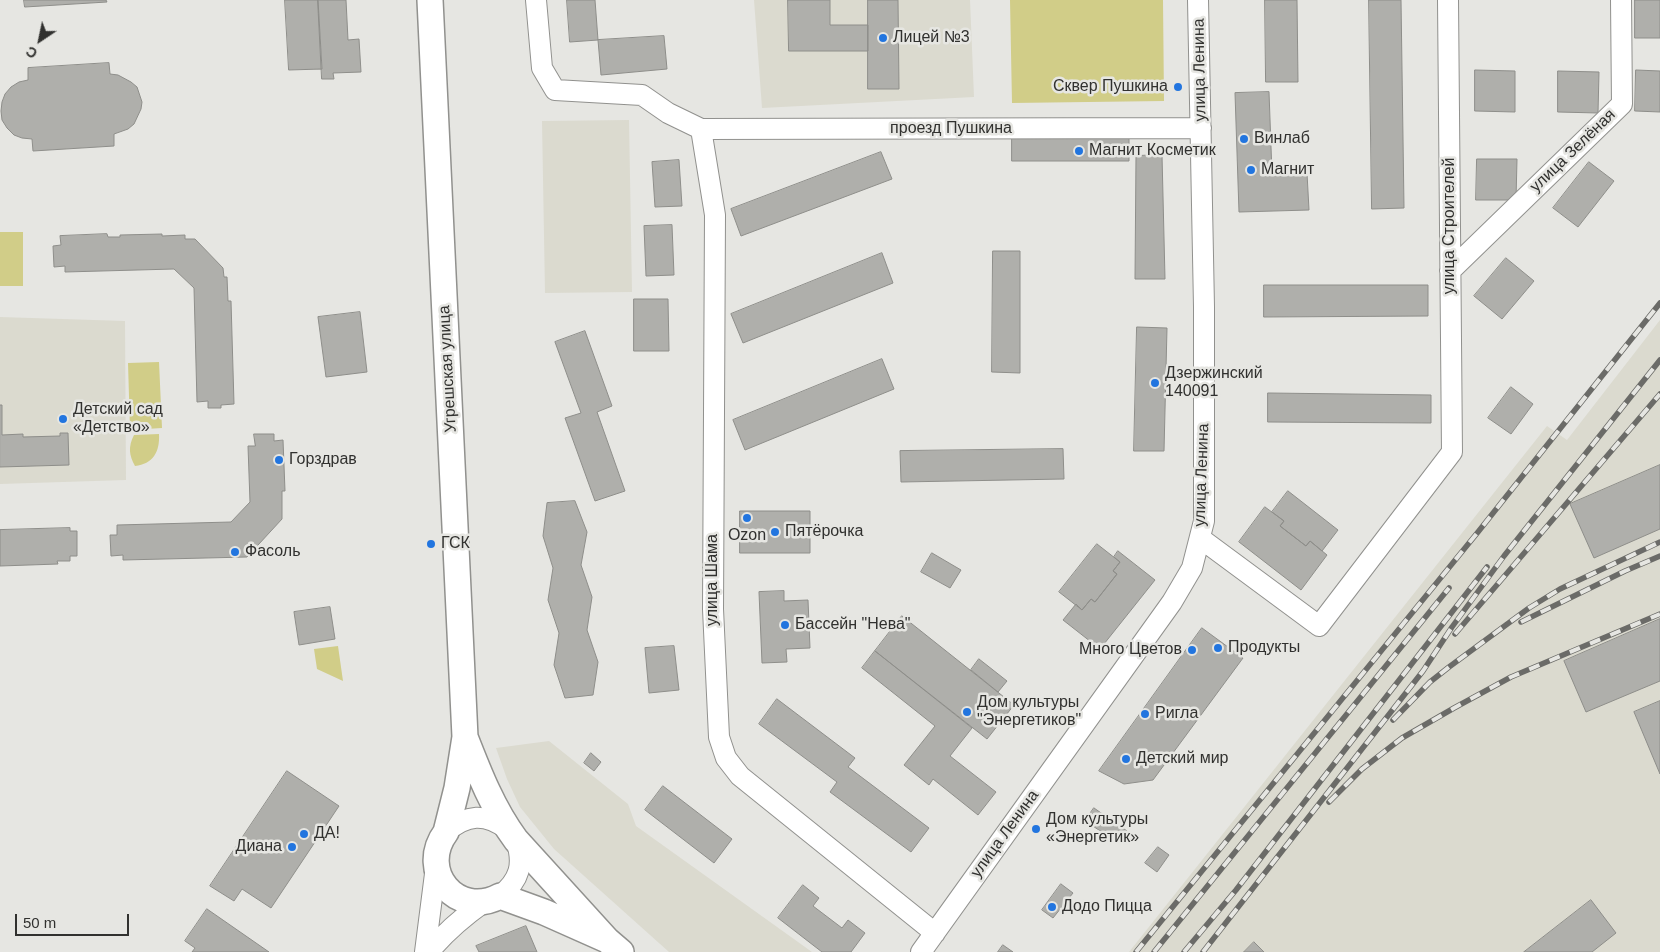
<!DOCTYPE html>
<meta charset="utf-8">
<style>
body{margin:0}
#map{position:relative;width:1660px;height:952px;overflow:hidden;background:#e6e6e2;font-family:Helvetica,sans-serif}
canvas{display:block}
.north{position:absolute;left:15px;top:15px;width:50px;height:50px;-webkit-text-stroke:4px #e6e6e2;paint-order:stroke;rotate:214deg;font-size:14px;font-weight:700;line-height:20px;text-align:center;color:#31312f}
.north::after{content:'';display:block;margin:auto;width:18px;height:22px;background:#31312f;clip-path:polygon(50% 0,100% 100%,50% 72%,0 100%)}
.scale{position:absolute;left:15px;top:914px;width:114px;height:22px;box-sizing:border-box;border:2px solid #31312f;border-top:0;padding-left:6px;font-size:15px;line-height:18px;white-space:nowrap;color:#31312f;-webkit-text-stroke:4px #e6e6e2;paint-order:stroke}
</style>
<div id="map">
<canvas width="1660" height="952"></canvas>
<div class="north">С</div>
<div class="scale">50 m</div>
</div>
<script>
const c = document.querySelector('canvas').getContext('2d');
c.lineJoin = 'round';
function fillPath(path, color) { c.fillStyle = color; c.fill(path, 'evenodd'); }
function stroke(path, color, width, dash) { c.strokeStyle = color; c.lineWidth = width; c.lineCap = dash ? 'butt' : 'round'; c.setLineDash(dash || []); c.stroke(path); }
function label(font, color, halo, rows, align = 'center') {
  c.font = font + ' Helvetica,sans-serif'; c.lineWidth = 5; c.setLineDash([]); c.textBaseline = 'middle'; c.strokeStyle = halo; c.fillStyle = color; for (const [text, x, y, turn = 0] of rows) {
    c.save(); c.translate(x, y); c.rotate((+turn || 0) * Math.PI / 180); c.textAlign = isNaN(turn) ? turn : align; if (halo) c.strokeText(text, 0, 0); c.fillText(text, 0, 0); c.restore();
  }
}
const built = new Path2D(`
 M754 0H970L974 97 762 108Z
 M629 120 632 292 545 293 542 121Z
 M0 317 125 321 126 480 0 484Z
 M1660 320V952H1129L1547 426 1567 440Z
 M549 741 628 804 636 826 812 952H669L554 849 520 807 507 779 496 748Z`);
const green = new Path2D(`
 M1010 0H1163L1164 101 1012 103Z
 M0 232H23V286H0Z
 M159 362 162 428 130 430 128 363Z
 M159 434C160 452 153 464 135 466 129 455 128 447 134 435Z
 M338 646 343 681 317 669 314 649Z`);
const building = new Path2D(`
 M24 0H106L107 2 25 7Z
 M285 0H318L322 69 289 70Z
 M318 0H346L348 40 359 39 361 72 333 73 334 79H322Z
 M567 0H595L598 40 570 42Z
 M788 0H830V25H868V51H789Z
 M868 0H898L899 89H868Z
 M1265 0H1297L1298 82H1266Z
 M1369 0H1401L1404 208 1372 209Z
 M1635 0H1660V38H1635Z
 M664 36 667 69 601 75 598 40Z
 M109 63 110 74 118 75 131 82 137 87 142 102 141 109 134 124 128 129 114 134V146L33 151 32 139 22 138 14 135 7 128 2 120 1 111 2 102 5 94 11 87 19 82 28 80V68Z
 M1475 70 1515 71V112L1475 111Z
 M1636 70 1660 71V112L1635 111Z
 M1558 71 1599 72 1598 113 1558 112Z
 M1269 92 1272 174 1307 173 1309 210 1239 212 1235 93Z
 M1012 133H1129V161H1012Z
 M881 152 892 179 741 236 731 209Z
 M1162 155 1165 279H1135L1136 156Z
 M1477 159H1517L1516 200H1476Z
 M679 160 682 206 655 207 652 162Z
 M1589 162 1614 181 1578 227 1553 208Z
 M672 225 674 275 646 276 644 226Z
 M107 234 108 237H120V235L162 234V236L185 235V239H195L223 268 224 277H227L228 301H231L234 404 221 405V408H208V401L197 402 194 288 174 269 65 272V266L54 267 53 246 61 245 60 236Z
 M993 251H1020V373L992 372Z
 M882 253 893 283 743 343 731 314Z
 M1506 258 1534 281 1502 319 1474 296Z
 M1264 285H1428V316L1264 317Z
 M634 299H668L669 351H634Z
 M360 312 367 372 326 377 318 317Z
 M1137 327 1167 328 1164 451H1134Z
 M585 331 612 406 597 412 625 491 595 501 565 418 581 413 555 342Z
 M882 359 894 389 745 450 733 420Z
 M1511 387 1533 404 1511 434 1488 418Z
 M1268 393 1431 395V423L1268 422Z
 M0 405H2V435L23 434V437L60 436V433H68L69 465 0 467Z
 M254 434H274V441L283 440 285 491H282V519L247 557 123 560V555L111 556 110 535H117V525L231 522 250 502 248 446H255Z
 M1063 449 1064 479 901 482 900 451Z
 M1660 465V529L1594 558 1570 504Z
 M1288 491 1338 530 1322 551 1310 541 1306 546 1280 526 1284 521 1272 512Z
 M575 501 587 532 581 565 592 597 587 630 598 662 593 695 565 698 554 665 559 633 548 600 553 568 543 536 547 503Z
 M1265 507 1284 521 1280 526 1306 546 1310 541 1327 555 1301 590 1239 542Z
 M740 511H810V553H740Z
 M70 528V531H77V556H70V561H57L58 564 0 566V530Z
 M1097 544 1120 562 1113 571 1117 574 1095 602 1091 599 1082 610 1059 592Z
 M1118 551 1155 580 1100 649 1063 620 1076 604 1082 610 1091 599 1095 602 1117 574 1113 571 1120 562 1114 557Z
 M932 553 961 570 950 588 921 572Z
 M784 591V601L808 600 810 648 786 649 787 662 762 663 759 592Z
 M330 607 335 639 299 645 294 612Z
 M902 616 1014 705 987 739 875 651Z
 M1660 619V681L1586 712 1564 661Z
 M1202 628 1243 658 1153 780 1124 784 1099 771Z
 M674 646 679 690 649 693 645 648Z
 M875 651 972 728 950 756 996 792 978 815 933 779 929 785 904 765 935 726 862 668Z
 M979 659 1007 681 998 692 971 670Z
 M777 699 855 758 848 767 929 828 911 852 830 792 837 782 759 724Z
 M1660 701V774L1634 712Z
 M591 753 601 762 594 771 584 763Z
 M287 771 339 806 271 908 242 889 234 901 210 886Z
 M663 786 732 839 714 863 645 810Z
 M1094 808 1127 831 1119 843 1085 821Z
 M1158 847 1169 855 1157 872 1145 863Z
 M1061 884 1073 893 1053 918 1042 910Z
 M803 885 819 898 813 906 842 928 848 920 865 933 851 952H822L778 918Z
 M1591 900 1616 933 1592 952H1524Z
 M207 909 269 952H192L195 948 185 941Z
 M526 926 537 952H479L476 946Z
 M1254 942 1264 952H1244Z
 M1003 945 1013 952H998Z`);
const minor = new Path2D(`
 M536 0 542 68 555 90 642 95 668 113 701 129 1201 128
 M701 129 715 215 713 609 719 737 726 758 740 776 935 933
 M1450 271 1622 104 1621 0
 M1200 538 1319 626 1452 452 1448 0
 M446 832C467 814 485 813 507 829
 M500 896C520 880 524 864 516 840
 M425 952 436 866
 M429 952C445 932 463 917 484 902
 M921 952 1172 602 1192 568 1204 521V307L1198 0`);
const major = new Path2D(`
 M430 0 465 737 457 788 446 832C417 871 457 919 500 896L544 912 607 940
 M465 737C479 773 493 809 516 840L607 940 621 952`);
const rail = new Path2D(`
 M1521 622 1625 571 1660 556
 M1455 634 1660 394
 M1393 720 1430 682 1449 667 1529 608 1560 589 1660 542
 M1329 802 1362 769 1402 738 1454 708 1511 677 1660 614
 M1136 952 1478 532 1660 303
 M1154 952 1449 588
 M1184 952 1236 890 1487 567
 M1203 952 1423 671 1452 627 1504 556 1660 360`);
const markers = [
 [883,38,5,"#2275df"],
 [1178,87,5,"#2275df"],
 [1244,139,5,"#2275df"],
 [1079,151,5,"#2275df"],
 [1251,170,5,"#2275df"],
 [1155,383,5,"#2275df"],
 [63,419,5,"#2275df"],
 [279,460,5,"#2275df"],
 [747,518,5,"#2275df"],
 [775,532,5,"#2275df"],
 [431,544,5,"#2275df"],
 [235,552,5,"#2275df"],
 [785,625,5,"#2275df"],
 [1218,648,5,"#2275df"],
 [1192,650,5,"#2275df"],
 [967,712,5,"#2275df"],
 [1145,714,5,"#2275df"],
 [1126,759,5,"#2275df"],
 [1036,829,5,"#2275df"],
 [304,834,5,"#2275df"],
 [292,847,5,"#2275df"],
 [1052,907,5,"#2275df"]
];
const poiNames = [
 ["Лицей №3",893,38],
 ["Сквер Пушкина",1168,87,"right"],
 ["Винлаб",1254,139],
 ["Магнит Косметик",1089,151],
 ["Магнит",1261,170],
 ["Дзержинский",1165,374],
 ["140091",1165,392],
 ["Детский сад",73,410],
 ["«Детство»",73,428],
 ["Горздрав",289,460],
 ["Пятёрочка",785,532],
 ["Ozon",747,536,"center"],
 ["ГСК",441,544],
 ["Фасоль",245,552],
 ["Бассейн \"Нева\"",795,625],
 ["Продукты",1228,648],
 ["Много Цветов",1182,650,"right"],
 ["Дом культуры",977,703],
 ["\"Энергетиков\"",977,721],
 ["Ригла",1155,714],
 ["Детский мир",1136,759],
 ["Дом культуры",1046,820],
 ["«Энергетик»",1046,838],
 ["ДА!",314,834],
 ["Диана",282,847,"right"],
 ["Додо Пицца",1062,907]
];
const streetNames = [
 ["улица Ленина",1200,70,-91],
 ["проезд Пушкина",951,129],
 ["улица Зелёная",1573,151,-44],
 ["улица Строителей",1450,226,-90],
 ["Угрешская улица",448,369,-93],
 ["улица Ленина",1202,475,-88],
 ["улица Шама",713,580,-90],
 ["улица Ленина",1005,834,-54]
];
fillPath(built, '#dbdacf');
fillPath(green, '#d1cd88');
fillPath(building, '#afafab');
stroke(building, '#8e8e8a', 1);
stroke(minor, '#91918e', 22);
stroke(major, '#91918e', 28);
stroke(minor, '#fff', 20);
stroke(major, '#fff', 25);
stroke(rail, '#6b6b68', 5.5);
stroke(rail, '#e6e6e2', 4, [11]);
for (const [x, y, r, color] of markers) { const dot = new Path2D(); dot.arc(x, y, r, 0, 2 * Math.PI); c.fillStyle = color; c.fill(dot); stroke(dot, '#e6e6e2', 2); }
label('16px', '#31312f', '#e6e6e2', poiNames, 'left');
label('16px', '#31312f', '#e6e6e2', streetNames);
</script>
